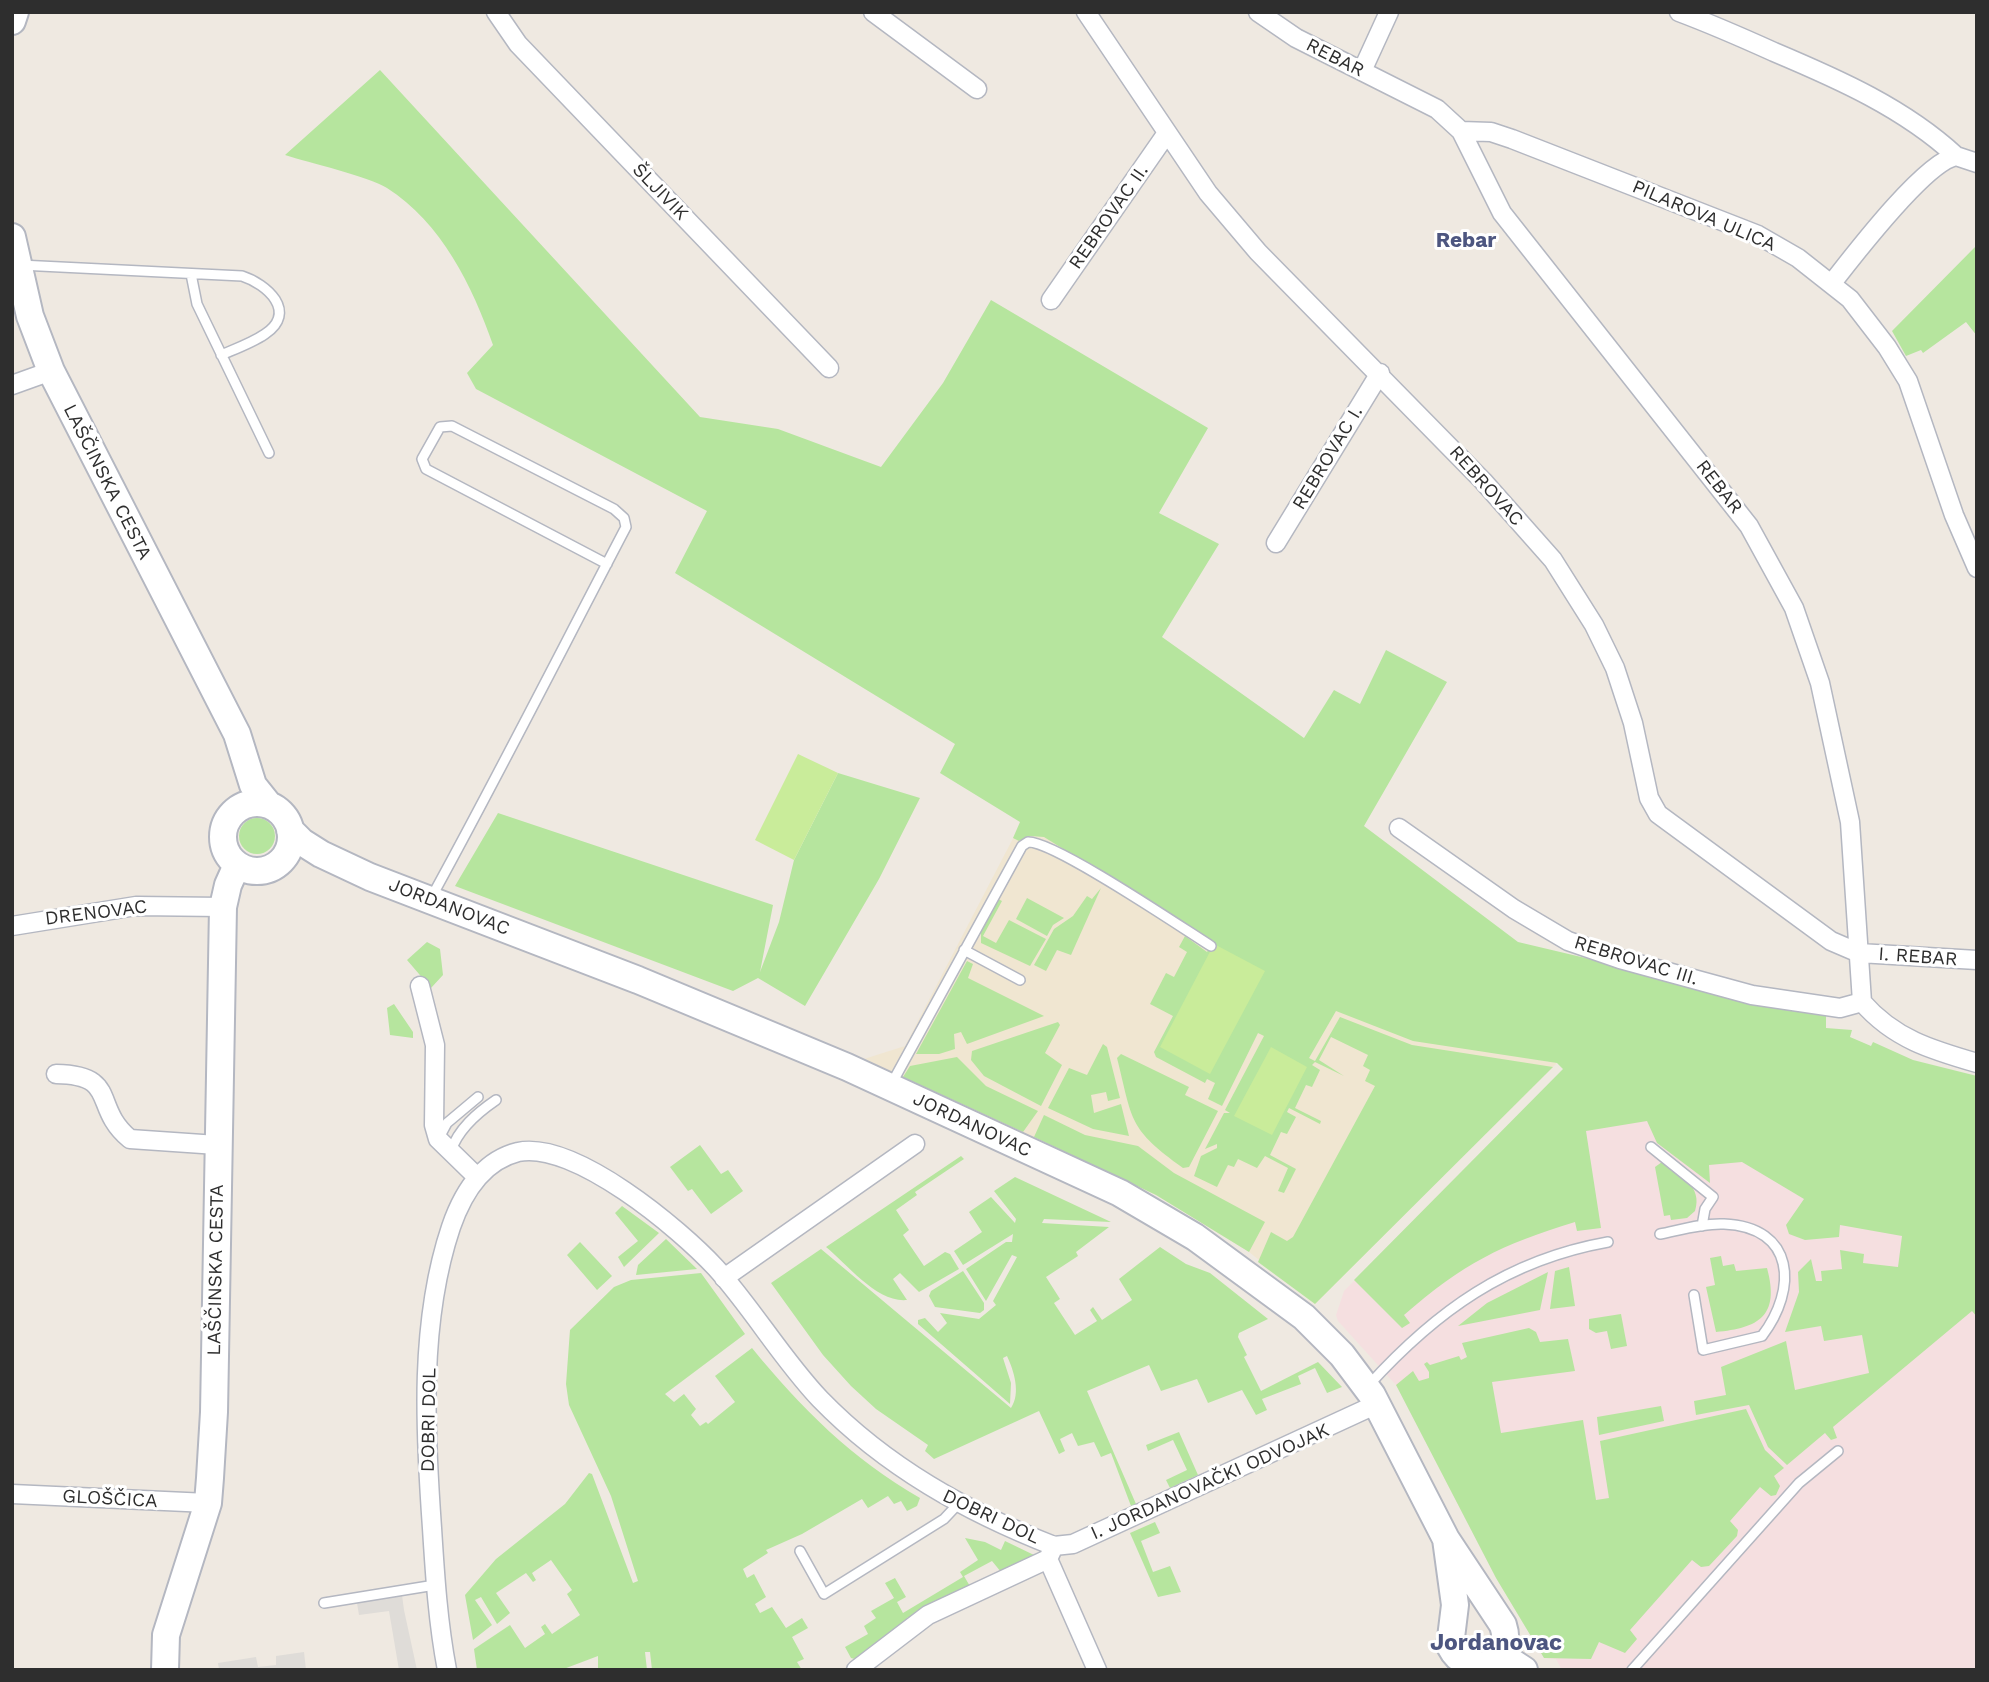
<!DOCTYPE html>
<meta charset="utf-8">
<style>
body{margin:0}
#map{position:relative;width:1989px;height:1682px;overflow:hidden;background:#efe9e1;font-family:"Work Sans",sans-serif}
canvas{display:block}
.frame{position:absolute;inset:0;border:14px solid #2e2e2e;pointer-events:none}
</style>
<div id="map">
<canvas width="1989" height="1682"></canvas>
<div class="frame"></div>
</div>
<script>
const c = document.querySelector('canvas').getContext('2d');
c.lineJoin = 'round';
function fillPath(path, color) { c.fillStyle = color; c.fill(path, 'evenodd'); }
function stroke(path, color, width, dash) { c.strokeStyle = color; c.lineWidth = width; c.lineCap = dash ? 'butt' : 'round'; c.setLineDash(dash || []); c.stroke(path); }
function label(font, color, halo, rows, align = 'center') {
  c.font = font + ' "Work Sans",sans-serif'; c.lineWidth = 6; c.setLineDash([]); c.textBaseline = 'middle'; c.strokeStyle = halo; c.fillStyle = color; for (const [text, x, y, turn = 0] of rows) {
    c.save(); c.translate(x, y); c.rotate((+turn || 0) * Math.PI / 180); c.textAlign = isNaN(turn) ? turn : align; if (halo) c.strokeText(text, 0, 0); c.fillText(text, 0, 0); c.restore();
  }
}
const education = new Path2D(`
 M1021 823 1459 1047 1557 1063 1315 1304 1249 1252 1156 1195 864 1059 905 1046Z`);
const medical = new Path2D(`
 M1555 1080 1905 1225 1977 1317V1670H1562L1556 1659 1544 1658 1496 1578 1396 1385 1338 1321 1336 1315 1344 1291Z`);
const green = new Path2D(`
 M380 70 700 417 778 429 881 467 943 383 991 300 1208 428 1159 513 1219 544 1162 637 1304 738 1334 690 1360 704 1386 650 1447 682 1364 826 1518 942 1826 1015V1028L1852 1030 1850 1037 1871 1046 1873 1042 1913 1060 1977 1076V1317L1972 1311 1833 1427 1837 1438 1831 1440 1825 1433 1787 1465 1768 1447 1749 1405 1696 1415 1694 1401 1726 1395 1721 1367 1786 1341 1795 1390 1869 1373 1862 1335 1824 1341 1821 1326 1785 1332 1799 1292 1798 1272 1811 1259 1816 1281H1822L1821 1271 1842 1269 1840 1250 1864 1254 1863 1263 1898 1267 1902 1236 1840 1225 1839 1237 1805 1240 1789 1234 1786 1225 1804 1199 1742 1162 1709 1165 1710 1183 1657 1143 1647 1121 1586 1131 1601 1228 1577 1231 1575 1222C1500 1245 1464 1263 1404 1315L1410 1323 1402 1328 1354 1280 1563 1069 1557 1063 1413 1041 1336 1011 1309 1058 1315 1061 1340 1017 1412 1045 1553 1067 1315 1304 1258 1262 1271 1232 1287 1241 1293 1237 1375 1086 1365 1081 1370 1070 1363 1066 1368 1055 1331 1037 1319 1060 1344 1076 1315 1062 1312 1065 1320 1070 1312 1087 1306 1085 1295 1108 1321 1121 1320 1124 1289 1108 1287 1112 1296 1117 1287 1134 1281 1132 1270 1155 1296 1169 1284 1193 1278 1191 1288 1168 1265 1156 1257 1168 1238 1159 1234 1167 1228 1165 1217 1187 1194 1176 1201 1156 1217 1148V1144L1205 1149 1224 1113H1230L1225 1110 1264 1036 1258 1033 1222 1106 1208 1099 1215 1083 1207 1079 1205 1083 1156 1057 1154 1052 1173 1016 1150 1004 1166 973 1174 977 1187 952 1179 947 1185 936 1207 952 1213 942 1044 837 1030 836 1019 841 1013 838 1020 822 940 773 955 744 675 573 707 511 476 389 467 373 493 345C473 287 441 222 387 188 368 176 309 163 285 155Z
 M1977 245V336L1966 322 1923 353 1921 350 1906 356 1892 331Z
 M838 773 920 798 879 879 805 1006 758 978 733 991 455 886 498 813 773 905 760 972 779 922 794 860Z
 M239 836a18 18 0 1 1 36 0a18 18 0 1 1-36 0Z
 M1101 888 1071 955 1057 950 1046 971 1034 965 1054 929 1073 916 1087 896 1092 899Z
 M1027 898 1064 918 1053 925 1047 936 1016 919Z
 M998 899 1002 901 983 936 996 943 1009 920 1046 939 1030 966 981 943V931Z
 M427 942 440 949 443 975 431 988 407 960Z
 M967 961 973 964 968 978 1044 1016 967 1044 961 1032 954 1034 955 1049 939 1054H916Z
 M394 1004 413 1032V1038L390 1035 387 1008Z
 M1058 1022 1060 1025 1045 1053 1062 1065 1041 1106 984 1076 971 1060 972 1051Z
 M1103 1044 1107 1047 1120 1098 1108 1101 1106 1092 1091 1095 1094 1113 1121 1104 1129 1136 1093 1129 1048 1108 1069 1068 1087 1075Z
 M1121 1054 1189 1087 1185 1095 1218 1111 1189 1167 1183 1168C1128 1128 1133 1122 1117 1058Z
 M957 1057 986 1086 1038 1111 1023 1132 903 1077 910 1066Z
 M1044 1115 1085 1135 1138 1146 1174 1173 1265 1222 1249 1252 1156 1195 1034 1137Z
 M700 1145 721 1174 728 1170 743 1191 711 1214 692 1189 688 1191 670 1167Z
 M961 1156 964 1159 915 1192 917 1195 896 1210 909 1230 903 1235 924 1266 945 1252 950 1254 959 1269 919 1292 900 1273 893 1279 907 1300C877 1303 847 1264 826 1247Z
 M1662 1162C1680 1175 1703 1186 1695 1211L1687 1218 1671 1220 1670 1215 1664 1216 1655 1167Z
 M1015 1177 1111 1222 1044 1219 1042 1223 1109 1227 1076 1252 1078 1256 1046 1277 1060 1299 1054 1303 1075 1335 1097 1321 1090 1310 1093 1307 1102 1320 1132 1300 1119 1279 1160 1247 1186 1264 1210 1273 1268 1319 1239 1333 1238 1337 1247 1355 1244 1357 1261 1391 1318 1362 1342 1387 1327 1393 1315 1368 1298 1376 1301 1384 1262 1399 1267 1410 1256 1415 1242 1390 1208 1403 1197 1379 1161 1391 1149 1365 1087 1391 1136 1504 1131 1506 1111 1453 1101 1457 1094 1442 1078 1446 1072 1433 1060 1439 1065 1451 1059 1454 1039 1411 934 1459 925 1451 928 1445 876 1409 851 1386 823 1355 771 1283 821 1249 1011 1408C1021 1393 1014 1371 1007 1356L1003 1358 1011 1383 1010 1404 918 1324V1320L925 1318 938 1332 947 1323 940 1313 979 1319 996 1305 993 1301 1017 1257 1012 1255 986 1301 966 1269 1006 1242H1012L1013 1234 963 1265 954 1251 982 1232 969 1212 991 1197 1015 1223 1016 1219 994 1191Z
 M622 1206 659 1233 624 1267 618 1257 638 1241 615 1213Z
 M666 1239 697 1269 636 1275 638 1265Z
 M580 1242 612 1276 597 1290 567 1255Z
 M1721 1256 1723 1266 1734 1264 1736 1271 1767 1268C1780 1316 1759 1328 1716 1332L1706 1287 1715 1285 1710 1258Z
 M1569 1267 1575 1306 1550 1309 1555 1271Z
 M963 1271 984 1303V1310L980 1313 935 1307 929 1296 931 1291Z
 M1548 1272 1540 1310 1458 1326 1487 1303Z
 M701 1273 745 1334 665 1394 674 1402 684 1394 696 1409 691 1415 700 1426 706 1422 708 1424 735 1402 715 1376 752 1348C801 1408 852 1459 920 1498L917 1506 907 1511 901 1501 894 1504 888 1496 868 1508 862 1499 802 1534 766 1550 768 1553 743 1569 747 1578 754 1574 766 1597 755 1604 760 1613 772 1607 786 1628 802 1618 808 1628 792 1637 804 1659 797 1662 802 1670H652L650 1652H645L647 1670H598V1656L561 1670H477L474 1649 510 1625 525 1648 545 1634 541 1627 545 1624 552 1634 580 1615 567 1594 572 1590 551 1560 532 1573 536 1580 533 1582 526 1573 496 1593 510 1613 497 1624 481 1597 475 1600 492 1625 473 1640 465 1595 496 1559 565 1504 589 1473 592 1474 633 1583 638 1581 611 1496 569 1405 566 1384 570 1330 614 1287 631 1280Z
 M1621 1314 1627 1346 1611 1349 1607 1331 1596 1333 1589 1329V1319Z
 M1529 1328 1536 1332 1540 1342 1568 1339 1575 1371 1492 1382 1501 1433 1583 1420 1596 1500 1609 1498 1600 1441 1746 1409 1765 1450 1784 1468 1774 1476 1780 1486 1776 1495 1771 1496 1760 1487 1730 1521 1738 1530 1737 1536 1709 1566 1701 1567 1692 1560 1630 1630 1637 1639 1625 1653 1599 1642 1591 1659 1544 1658 1496 1578 1396 1385 1413 1371 1419 1381 1429 1378V1372L1424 1364 1427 1362 1430 1365 1459 1356 1461 1360 1467 1357 1462 1343Z
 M1661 1406 1664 1421 1599 1435 1597 1417Z
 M1179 1432 1198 1475 1170 1488 1166 1480 1187 1470 1173 1440 1148 1451 1146 1445Z
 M1155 1522 1160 1533 1141 1541 1153 1572 1170 1566 1181 1592 1158 1597 1130 1533Z
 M965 1538 985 1542 1001 1550 1005 1541 1034 1555 1001 1572 992 1561 964 1576 971 1588 907 1618 904 1626 858 1660 851 1658 845 1647 868 1634 864 1626 876 1618 871 1611 894 1598 885 1583 895 1578 906 1597 897 1602 903 1613 963 1577 960 1572 978 1560Z`);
const pitch = new Path2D(`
 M798 754 838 773 794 860 755 840Z
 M1214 944 1265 971 1210 1074 1160 1047Z
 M1271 1047 1307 1067 1272 1135 1234 1116Z`);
const plaza = new Path2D(`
 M402 1595 404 1610 417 1670H399L389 1611 359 1615 357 1603Z
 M304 1652 306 1670H219L218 1663 256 1657 258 1667 276 1665V1656Z`);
const lane = new Path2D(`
 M20 265 242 276C267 284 298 312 265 334 252 343 235 349 221 355
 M191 274 197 304 269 453
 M431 898C498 776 561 651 626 527L624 518 614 509 452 426 440 427 422 459 426 469 607 564
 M964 950 1020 980
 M892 1083 1022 846 1028 842C1054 841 1181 927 1211 946
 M439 1138 447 1123 478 1097
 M1651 1147 1713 1197 1705 1209 1702 1226
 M451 1151C458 1129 477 1113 496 1100
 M1660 1234C1680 1230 1703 1223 1724 1224 1795 1227 1798 1289 1762 1336L1703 1350 1694 1295
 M1368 1386C1436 1311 1507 1260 1608 1242
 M800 1551 824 1594 944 1519 959 1503
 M324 1603 435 1585
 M1632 1670 1799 1483 1838 1451`);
const street = new Path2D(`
 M496 12 518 44 829 368
 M873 12 977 89
 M1086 12 1208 193 1258 252 1483 481 1553 560 1594 625 1615 668 1633 723 1649 798 1658 814 1831 941 1859 953 1977 960
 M1258 12 1296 38 1437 109 1461 131 1502 213 1749 526 1794 608 1820 683 1850 822 1862 1002C1894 1039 1932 1050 1977 1063
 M1679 12C1711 24 1743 38 1774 52 1838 79 1904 108 1956 156
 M1362 71 1389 12
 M1461 131 1491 132 1512 139 1758 235 1798 258 1850 299 1887 347 1908 381 1954 515 1977 568
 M1832 283C1854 255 1924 163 1956 156L1977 163
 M1051 300 1167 133
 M12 385 51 371
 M1276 543 1380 373
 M1399 828 1514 909 1568 941 1620 959 1752 995 1840 1008 1862 1002
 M12 926 136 906 223 907
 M420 986 435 1045 434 1125 438 1139 477 1177
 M56 1074C120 1075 91 1107 130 1139L217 1145
 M724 1278 915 1144
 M12 1494 208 1503
 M1048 1559 1097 1670
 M447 1670C438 1623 435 1576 432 1528 425 1430 419 1322 451 1227 462 1195 482 1161 518 1152 574 1140 680 1229 716 1268 753 1309 782 1359 820 1399 886 1467 967 1512 1054 1546
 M856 1670 928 1615 1048 1559 1054 1546 1073 1544 1377 1404`);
const secondary = new Path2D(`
 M12 21 15 12
 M12 237 30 316 51 371 237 734 253 785 269 805
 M223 837a34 34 0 1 1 68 0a34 34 0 1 1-68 0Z
 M290 830 302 842 321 854 370 877 638 980 847 1067 1120 1193 1195 1237 1304 1317 1342 1355 1372 1395 1446 1539 1503 1625C1516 1665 1468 1682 1450 1646L1455 1605 1446 1539
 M1501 1655 1524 1670
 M165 1670 166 1635 208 1503 210 1478 214 1412 223 907 228 885 237 865`);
const streetNames = [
 ["REBAR",1335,58,27],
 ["ŠLJIVIK",660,192,46],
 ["PILAROVA ULICA",1704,216,23],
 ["REBROVAC II.",1109,217,-55],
 ["REBROVAC I.",1328,458,-59],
 ["LAŠČINSKA CESTA",107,482,63],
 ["REBROVAC",1486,486,48],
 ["REBAR",1719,487,52],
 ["JORDANOVAC",449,907,21],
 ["DRENOVAC",96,913,-7],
 ["I. REBAR",1918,957,4],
 ["REBROVAC III.",1636,961,17],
 ["JORDANOVAC",972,1125,25],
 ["LAŠČINSKA CESTA",216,1270,-89],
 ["DOBRI DOL",429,1420,-89],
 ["I. JORDANOVAČKI ODVOJAK",1210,1482,-24],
 ["GLOŠČICA",110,1499,3],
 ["DOBRI DOL",991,1517,25]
];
const neighbourhoodNames = [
 ["Rebar",1466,241]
];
const quarterNames = [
 ["Jordanovac",1496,1643]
];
fillPath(education, '#f0e6d1');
fillPath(medical, '#f5dfe0');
fillPath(green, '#b6e59e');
fillPath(pitch, '#c9ec9a');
fillPath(plaza, '#dfdcd8');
stroke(lane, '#b4b7c1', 12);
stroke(street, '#b4b7c1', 21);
stroke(secondary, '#b4b7c1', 30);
stroke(lane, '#fff', 9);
stroke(street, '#fff', 18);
stroke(secondary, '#fff', 26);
label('19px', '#2e2e2e', '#fff', streetNames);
label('bold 21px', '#4d5680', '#fff', neighbourhoodNames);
label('bold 23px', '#4d5680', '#fff', quarterNames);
</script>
